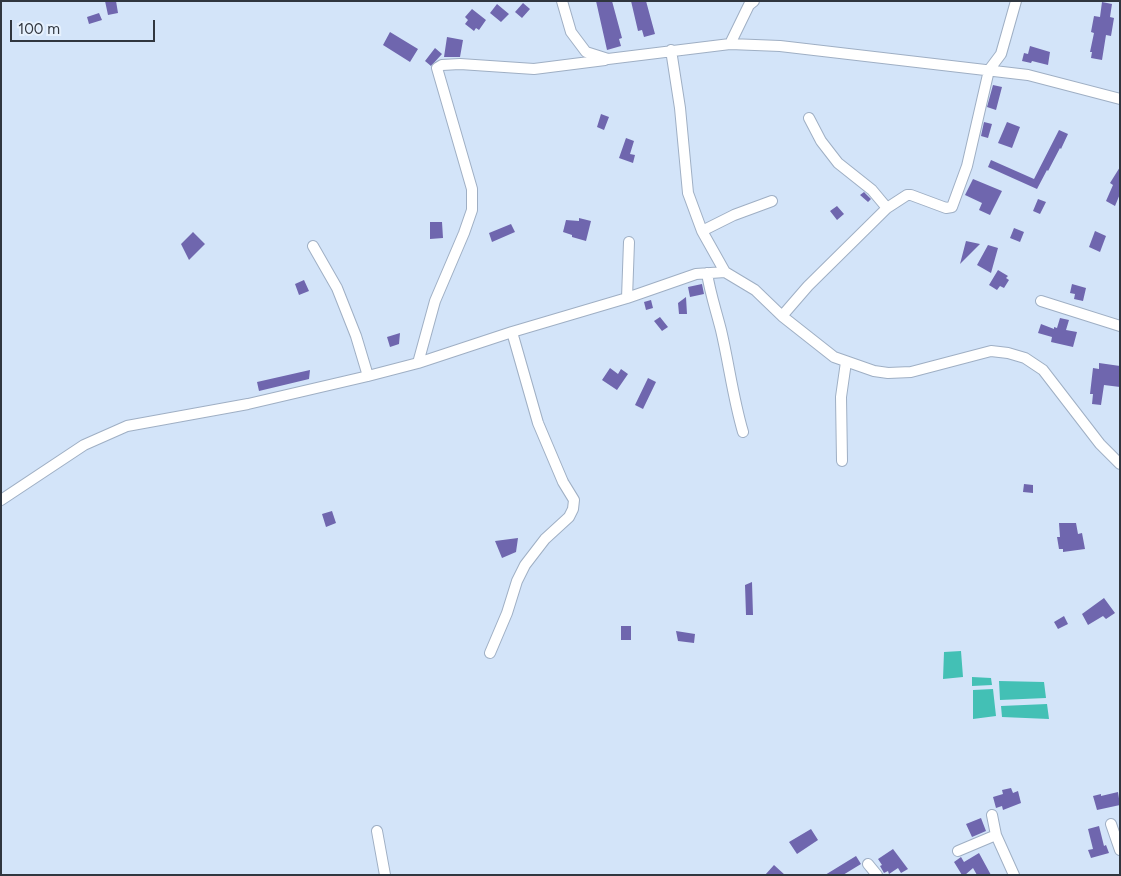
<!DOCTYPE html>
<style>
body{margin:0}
#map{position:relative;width:1121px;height:876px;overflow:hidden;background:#d3e4f9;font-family:Figtree,sans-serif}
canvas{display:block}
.frame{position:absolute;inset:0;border:2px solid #30363f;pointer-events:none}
.scale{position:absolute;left:10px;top:20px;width:145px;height:22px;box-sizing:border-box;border:2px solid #30363f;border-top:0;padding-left:6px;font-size:15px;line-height:18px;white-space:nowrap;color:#30363f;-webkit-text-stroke:4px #e6f1fe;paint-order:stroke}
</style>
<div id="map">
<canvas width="1121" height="876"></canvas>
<div class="frame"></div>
<div class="scale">100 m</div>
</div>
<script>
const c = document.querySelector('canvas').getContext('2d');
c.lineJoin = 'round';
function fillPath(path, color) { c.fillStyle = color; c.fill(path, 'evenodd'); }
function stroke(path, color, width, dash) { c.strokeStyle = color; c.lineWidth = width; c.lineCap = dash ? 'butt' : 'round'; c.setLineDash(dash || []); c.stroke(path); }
const water = new Path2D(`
 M961 651 963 677 943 679 944 652Z
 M972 677 991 678 992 685 972 686Z
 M999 681 1044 682 1046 698 1000 700Z
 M993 689 996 716 973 719V690Z
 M1047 704 1049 719 1002 717 1001 706Z`);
const building = new Path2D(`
 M105 1H116L118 13 108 15Z
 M596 1H612L622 38 619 39 621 46 607 50Z
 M631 1H646L655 34 644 37 642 30 638 31Z
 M1102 2 1112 4 1110 17 1114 18 1111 36 1106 35 1102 60 1091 58 1092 52H1090L1094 33 1091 32 1094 16 1100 17Z
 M523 3 530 9 522 18 515 12Z
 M497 4 509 14 501 22 490 13Z
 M472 9 486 20 479 30 476 28 474 31 465 24 468 20 465 17Z
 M99 13 102 20 89 24 87 17Z
 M390 32 418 49 410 62 383 45Z
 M447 37 463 40 460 57H444Z
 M1030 46 1050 52 1048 65 1032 61 1031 63 1022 61 1024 53 1028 54Z
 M435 48 442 54 431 66 425 61Z
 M993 85 1002 87 996 110 987 107Z
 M601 114 609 117 604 130 597 127Z
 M984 122 992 124 988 138 981 136Z
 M1007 122 1020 127 1012 148 998 143Z
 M1059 130 1068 134 1061 149 1060 148 1048 171 1047 170 1037 189 988 167 991 160 1034 179Z
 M626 138 634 141 630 154 635 155 633 163 619 158Z
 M1120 167V194L1115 206 1106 201 1113 185 1110 183Z
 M973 179 1002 191 990 215 979 210 982 203 965 195Z
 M864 192 871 199 868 202 860 195Z
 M1038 199 1046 202 1040 214 1033 211Z
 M837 206 844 214 837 220 830 211Z
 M579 218 591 221 586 241 572 237V235L563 232 566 220 579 221Z
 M430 222H442L443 238 430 239Z
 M511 224 515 232 492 242 489 233Z
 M1014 228 1024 232 1020 242 1010 238Z
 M1095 231 1106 236 1100 252 1089 247Z
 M193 232 205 244 189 260 181 244Z
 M966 241 980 244 960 264Z
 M988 245 998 248 991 273 977 265Z
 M998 270 1008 276 1006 278 1009 280 1004 288 1000 286 997 290 989 285Z
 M304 280 309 291 299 295 295 284Z
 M702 284 704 294 690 297 688 287Z
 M1072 284 1086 288 1083 301 1074 299 1075 294 1070 293Z
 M686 297 687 314H679L678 303Z
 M651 300 653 308 646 310 644 302Z
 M660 317 668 327 662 331 654 321Z
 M1060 318 1069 320 1066 330 1077 332 1073 347 1051 342 1052 337 1038 333 1041 324 1054 329V327L1057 328Z
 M400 333 399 344 390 347 387 337Z
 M1099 363 1120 366V387L1104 385 1101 405 1092 404 1093 394H1090L1093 368 1099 369Z
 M610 368 618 374 621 369 628 374 617 390 602 380Z
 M310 370 309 379 259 391 257 382Z
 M648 378 656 382 643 409 635 405Z
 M1024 484 1033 485V493L1023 492Z
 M332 511 336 523 326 527 322 514Z
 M1059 523H1076L1078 534 1082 533 1085 549 1063 552V549H1059L1057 537H1060Z
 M518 538 516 552 502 558 495 541Z
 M752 582 753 615H746L745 585Z
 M1104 598 1115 613 1106 619 1103 616 1088 625 1082 614Z
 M1064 616 1068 624 1058 629 1054 622Z
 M621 626H631V640H621Z
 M676 631 695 634 694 643 678 641Z
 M1011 788 1013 793 1018 791 1021 803 1003 810 1002 806 996 808 993 797 1003 794 1002 790Z
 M1118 792 1120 805 1097 810 1093 796 1101 794V796Z
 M981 818 986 831 972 837 966 824Z
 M1099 826 1104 846 1106 845 1109 853 1091 858 1088 850 1093 849 1088 829Z
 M811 829 818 840 797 854 789 842Z
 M893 849 908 869 901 873 898 868 889 874 888 871 884 873 880 866 882 865 878 859Z
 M979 853 991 875H977L973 868 965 875H962L954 862 961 857 964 862Z
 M856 856 861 864 843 875H825Z
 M774 865 785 875H765Z`);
const minor = new Path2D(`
 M562 1 571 32 586 52 608 59 730 44 780 46 1028 75 1120 99
 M730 44 749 5 754 1
 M671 50 680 108 688 193 702 231 725 272
 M809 118 821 141 838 163 872 190 887 208
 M702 231 734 215 772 201
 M313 246 337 288 356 336 368 376
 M707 273C710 293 716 310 721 330 729 364 733 398 743 432
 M627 298 629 242
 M1041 301 1120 326
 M782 316 808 286 887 208 907 195H911L946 208 952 207 967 166 989 70 1001 54 1016 1
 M418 363 435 301 464 233 472 210V189L437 68 442 65 460 64 534 69 605 60
 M842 461 841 397 846 362
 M1 500 84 445 127 426 248 404 368 376 418 363 512 332 627 298 696 274 725 272 755 290 782 316 834 357 874 371 888 373 911 372 991 351 1008 353 1025 358 1043 370 1100 444 1120 464
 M490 653 507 613 517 581 525 565 545 539 569 517 573 509 574 500 563 482 538 423 512 332
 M992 815 996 835 1014 875
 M1111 824 1120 850
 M377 831 385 875
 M958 851 996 835
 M868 864 877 875`);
fillPath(water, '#43c0b5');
fillPath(building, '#6f66ae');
stroke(minor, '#9fafc4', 12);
stroke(minor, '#fff', 10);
</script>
